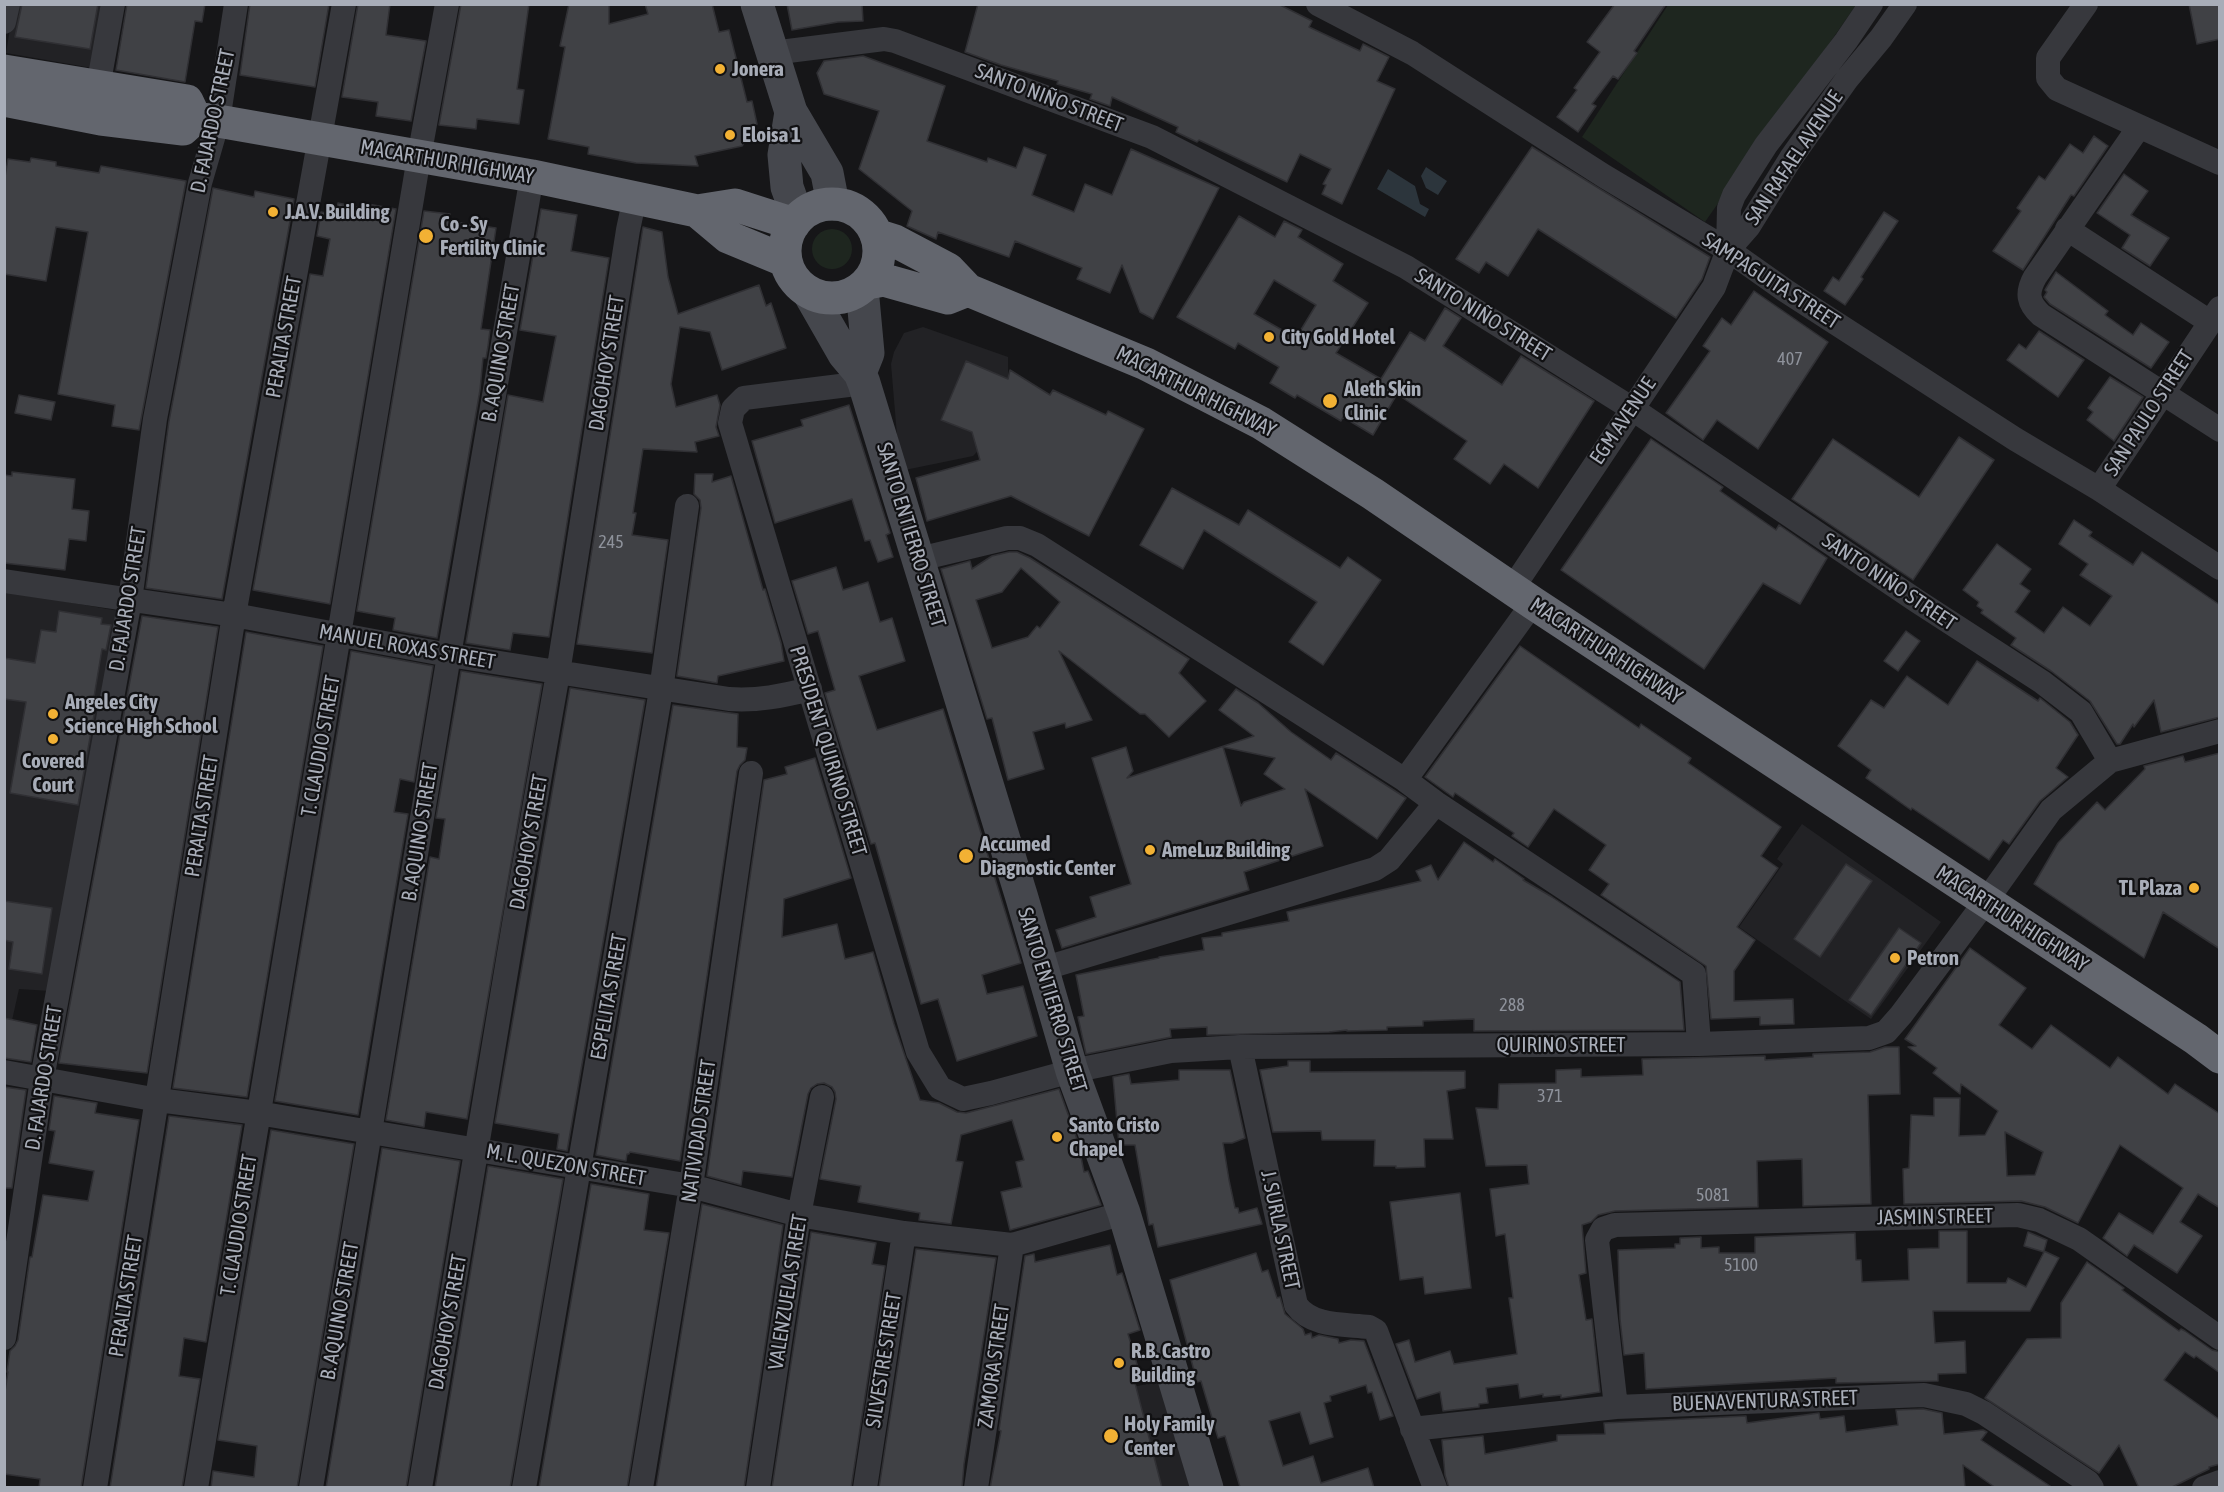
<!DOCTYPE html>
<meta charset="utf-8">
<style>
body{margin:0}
#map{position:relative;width:2224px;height:1492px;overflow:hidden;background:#161618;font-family:"Asap Condensed",sans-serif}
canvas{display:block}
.frame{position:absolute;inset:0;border:6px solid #a8adb8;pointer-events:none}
</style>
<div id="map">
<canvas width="2224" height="1492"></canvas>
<div class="frame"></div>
</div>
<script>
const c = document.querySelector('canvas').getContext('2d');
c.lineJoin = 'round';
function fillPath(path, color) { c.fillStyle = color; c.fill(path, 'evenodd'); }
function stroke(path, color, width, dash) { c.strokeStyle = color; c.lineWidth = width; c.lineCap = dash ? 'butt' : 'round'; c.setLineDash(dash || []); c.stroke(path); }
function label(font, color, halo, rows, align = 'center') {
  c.font = font + ' "Asap Condensed",sans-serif'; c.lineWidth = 4.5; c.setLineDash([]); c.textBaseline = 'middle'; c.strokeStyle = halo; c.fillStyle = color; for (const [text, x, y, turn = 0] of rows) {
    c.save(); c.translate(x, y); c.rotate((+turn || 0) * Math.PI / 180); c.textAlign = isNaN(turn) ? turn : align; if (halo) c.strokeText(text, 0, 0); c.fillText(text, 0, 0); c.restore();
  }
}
const built = new Path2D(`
 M14 5H110L98 69 6 53Z
 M923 327 1008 357V388L1004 424 973 456 900 471 891 364 894 352 904 333Z
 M5 591 119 611 50 991 19 989 5 1052Z
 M1802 824 1941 922 1871 1019 1739 927 1783 864 1777 859Z
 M1160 1381 1195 1487H1056L1111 1392Z`);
const green = new Path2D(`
 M1668 5H1856L1705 222 1582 137Z
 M812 249a20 20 0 1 1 40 0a20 20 0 1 1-40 0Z`);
const water = new Path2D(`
 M1426 167 1447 181 1438 195 1426 188 1421 176Z
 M1388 169 1415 186 1420 204 1429 209 1425 217 1377 189Z`);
const building = new Path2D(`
 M22 4H98L90 49 15 37Z
 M127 4H205L202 22 195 21 185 82 116 70Z
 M250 4H329L315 87 240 75Z
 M358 4H390L386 35 426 41 411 121 376 116 378 102 342 97Z
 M461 4H529L517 89 524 90 519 124 477 119 476 129 439 125Z
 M569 4H609V24L648 14 645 4H712L719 32 729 30 747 102 752 101 757 124 742 146 695 156 698 166 636 163 588 154 589 147 548 139 565 47 560 46Z
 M787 4H862L863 21 838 22 792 30Z
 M978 4H1278L1312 21 1309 27 1360 51 1363 44 1389 57 1377 81 1395 89 1342 204 1322 194 1326 185 1323 184 1331 169 1300 154 1287 182 1199 140 1197 142 1176 132 1178 127 1112 97 1110 106 1090 99 1092 94 1057 84 1058 81 1001 65 965 52Z
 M1615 4H1666L1634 51 1637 53 1618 79 1613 76 1592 104 1596 106 1578 132 1557 117 1577 90 1574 88 1600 52 1587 42Z
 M2189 4H2220V39L2197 44Z
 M863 56 945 86 927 141 987 162 988 158 1016 168 1024 147 1046 155 1032 195 1074 212 1085 184 1112 195 1131 149 1219 188 1153 319 1140 312 1122 265 1110 293 1077 279 1082 268 1015 241 1009 257 938 232 936 239 907 226 912 211 859 169 879 111 824 94 817 73 824 61Z
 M2094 136 2108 146 2074 196 2071 195 2023 270 1993 251 2021 211 2017 208 2039 176 2045 180 2070 144 2083 153Z
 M1532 147 1710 257 1702 279 1676 318 1538 229 1508 276 1486 262 1479 273 1456 259Z
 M31 158 56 162V166L99 173 101 166 186 181 139 430 112 426 115 405 58 394 88 232 56 227 46 281 4 274V183L8 159 30 162Z
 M2124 174 2148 191 2131 215 2169 238 2150 266 2122 248 2130 235 2097 213Z
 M213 188 254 197 255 191 294 199 222 599 146 588 169 421Z
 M338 203 362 208V203L396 209 330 604 253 590 310 274 323 276 330 239 317 236 321 212 336 215Z
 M541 209 577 215 571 251 609 258 549 637 513 633 510 650 466 643 508 395 543 402 556 336 520 330Z
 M424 211 450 214 449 221 496 228 481 329 490 330 488 346 486 358H483L480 390 437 638 393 630 395 618 357 611Z
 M1884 212 1898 221 1861 277 1863 279 1845 305 1824 291 1833 277 1839 281Z
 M1239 216 1275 237 1284 221 1302 230 1298 237 1343 264 1333 281 1368 303 1336 353 1381 379 1410 332 1425 341 1445 308 1461 318 1443 346 1502 385 1521 356 1594 401 1538 488 1504 464 1490 484 1454 459 1467 441 1397 394 1373 435 1343 417 1341 421 1297 395 1295 398 1270 383 1279 367 1238 343 1235 349 1177 317ZM1274 280 1316 305 1296 338 1254 314Z
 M643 227 662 232 668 277 678 314 759 285 766 306 771 303 786 348 722 370 710 332 680 327 671 384 676 407 717 395 720 405 716 427 719 436 695 442 697 452 643 449 633 513H636L632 535 668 540 652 653 577 644Z
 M2056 272 2108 311 2105 315 2133 335 2141 323 2169 342 2151 368 2050 304 2044 297 2047 292 2045 290Z
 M1754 291 1828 342 1758 449 1717 420 1703 440 1666 413 1710 351 1703 346 1722 318 1731 325Z
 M2039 331 2084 360 2058 397 2007 360 2019 344 2026 349Z
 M966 361 1008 379 1010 370 1050 395 1053 390 1106 415 1108 411 1144 429 1089 536 1011 496 927 521 916 478 980 460 972 432 941 420Z
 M2110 377 2143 397 2114 441 2087 420 2093 412 2088 408Z
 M19 395 55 402 51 420 15 413Z
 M849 405 890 533 886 535 893 557 878 562 870 540 865 541 852 499 775 523 752 441 803 426 801 420Z
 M1959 437 1994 460 1913 580 1792 499 1833 439 1919 497Z
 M1651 439 1723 487 1720 491 1776 530 1779 525 1827 558 1800 604 1763 583 1704 669 1561 570Z
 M12 472 75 479 72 509 89 511 86 541 69 539 65 570 4 563V475L12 476Z
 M695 474H713L712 482 731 476 763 590 765 589 781 643 784 661 718 676 717 683 677 676 701 508 700 500 694 494Z
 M1172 488 1239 525 1248 510 1340 568 1348 557 1381 580 1323 665 1289 642 1317 602 1204 530 1183 569 1140 545Z
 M2074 520 2092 532 2089 536 2133 565 2142 552 2220 605V717L2161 732 2154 700 2134 727 2133 724 2120 744H2117L2090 701 2051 671 2011 645 2016 638 1981 613 1983 610 1977 606 1979 602 1963 590 1997 544 2031 569 2020 584 2030 591 2015 612 2044 633 2063 607 2090 626 2112 596 2080 575 2088 564 2059 544Z
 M1009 552H1017L1030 558 1189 659 1179 673 1206 701 1169 737 1145 714H1140L1059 651 1092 720 1066 728 1065 723 1033 732 1044 769 1008 780 992 718 987 719 941 569 970 561 972 569 992 556ZM1021 568 1060 602 1040 628 1037 626 1028 637 992 648 976 600 1002 592Z
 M836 567 843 590 868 582 880 622 892 618 905 661 859 676 877 730 943 709 1021 963 982 975 987 994 1023 986 1037 1036 957 1061 938 999 921 1004 875 843 871 844 825 693 835 690 818 631 808 634 792 581Z
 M59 611 102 618 101 624 111 625 106 650 102 649 93 703 96 704 78 805 10 793 26 702 4 699V658L35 663 41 630 56 632Z
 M142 616 218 627 147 1073 59 1063Z
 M1906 631 1920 641 1898 671 1884 661Z
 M246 632 323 646 247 1097 173 1088Z
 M1520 646 1639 728 1641 724 1691 758 1688 763 1781 827 1761 856 1778 868 1737 927 1755 940 1734 971V1001L1793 999 1794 1024 1760 1025V1017L1711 1019 1706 966 1601 895 1609 884 1589 870 1606 845 1554 809 1528 847 1512 836 1514 833 1455 793 1453 797 1425 777Z
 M351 651 433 666 414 782 400 779 394 812 408 814 358 1115 275 1101Z
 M1977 661 2038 701 2040 698 2070 722 2078 735 2056 768 2068 777 2040 801 2009 844 2003 840 1989 860 1912 808 1911 810 1866 778 1871 770 1838 746 1871 700 1884 708 1907 676 1948 705Z
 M461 671 542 684 467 1119 426 1112 424 1127 386 1120 430 857 439 859 445 819 436 818Z
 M570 688 645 700 567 1151 557 1149 559 1134 495 1123Z
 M1236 689 1258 703 1291 732 1331 760 1336 753 1406 798 1377 839 1305 789 1323 846 1244 872 1249 890 1062 948 1056 930 1096 917 1090 897 1131 884 1092 758 1126 747 1133 771 1127 778 1254 736 1219 710ZM1223 747 1275 758 1264 774 1285 789 1244 802 1241 806Z
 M673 705 738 714 737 747 747 748 745 760 740 765 737 771 680 1161 630 1152 629 1154H627L626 1161 596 1155Z
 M2220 753V949L2163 912 2144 958 2034 884 2058 843 2097 802 2105 810 2145 769 2144 766 2183 756 2185 762Z
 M815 758 851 878 784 899 782 937 837 924 845 959 873 952 894 1024 920 1100 939 1103 957 1112 966 1113 1059 1089 1078 1142 1084 1172 1088 1171 1101 1205 1010 1230 1001 1192 1022 1187 1016 1162 1024 1160 1012 1120 961 1135 956 1161 963 1162 951 1224 919 1220 920 1213 858 1202 861 1186 820 1179 836 1099 835 1092 832 1087 824 1083 817 1084 811 1088 808 1094 792 1177 743 1171 741 1185 707 1176 764 780 787 774 785 767Z
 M1464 842 1493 862 1495 859 1524 879 1523 880 1552 897 1680 982 1684 1030 1474 1031V1019L1423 1021V1026L1387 1027V1030L1347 1031V1030L1329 1032 1207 1035V1027L1170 1029 1171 1037 1086 1054 1078 1017 1084 1016 1076 975 1159 958V957L1204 950 1202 938 1222 936V933L1289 921 1287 912 1421 881 1416 871 1431 865 1438 880Z
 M1846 864 1872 881 1820 957 1794 939Z
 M4 901 52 908 42 974 9 969 13 942 4 940Z
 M1899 928 1921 943 1871 1015 1849 1000Z
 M1970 948 2026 988 1999 1025 2032 1049 2051 1025 2110 1068 2118 1057 2168 1094 2175 1084 2220 1114V1208L2198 1194 2180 1222 2202 1236 2177 1273 2134 1245 2127 1256 2103 1238 2119 1213 2153 1234 2183 1188 2120 1145 2078 1223 2045 1207 2021 1201 1904 1204 1903 1169 1909 1168 1911 1115 1934 1116V1098H1960L1959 1136 1985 1135 1998 1111 1961 1084 1960 1094 1933 1073 1937 1068 1908 1047 1916 1046 1905 1039ZM2005 1132 2043 1152 2035 1175 2007 1176Z
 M4 1018 37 1025 31 1062 4 1058Z
 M1885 1047H1899L1900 1094 1868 1095 1871 1204 1803 1206 1802 1159 1757 1161 1758 1207 1615 1211 1598 1215 1591 1222 1582 1225 1586 1273 1579 1275 1586 1320 1592 1319 1600 1392 1561 1398V1395L1543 1397V1394L1520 1398 1518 1384 1486 1388 1488 1403 1479 1404V1407L1443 1411 1440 1392 1417 1399 1396 1344 1409 1340 1415 1362 1450 1351 1454 1364 1517 1354 1509 1298H1513L1505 1234 1496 1236 1490 1189 1529 1184 1527 1165 1486 1166 1476 1108 1498 1109 1499 1084 1556 1083V1070L1581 1069V1077L1643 1075 1642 1059 1765 1056V1060L1813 1057V1054L1870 1052Z
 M1288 1061H1310V1072L1465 1071V1088L1447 1091 1453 1139H1424L1425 1167 1396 1168V1166H1374L1375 1140H1322L1321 1131 1273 1132 1260 1070 1288 1066Z
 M1179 1070H1230L1245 1138 1232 1143H1223L1229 1180 1235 1208H1238L1239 1213 1257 1208 1262 1224 1158 1247 1153 1224 1149 1225 1135 1145H1119L1113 1077 1129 1074 1131 1084 1179 1080Z
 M4 1087 26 1090 12 1188H4Z
 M54 1096 97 1103 95 1113 139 1120 81 1488H39L40 1479 4 1474V1398L8 1372H7L10 1351 15 1346 18 1340 30 1257H32L43 1195 88 1201 94 1171 49 1163 55 1131 49 1130Z
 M169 1116 242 1125 206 1342 184 1338 179 1376 200 1379 182 1488H110Z
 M271 1130 354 1144 297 1488H211L213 1471 254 1477 257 1446 218 1440Z
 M382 1148 460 1161 406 1488H326Z
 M488 1166 563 1179 510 1488H435Z
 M591 1184 649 1194 644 1230 669 1233 627 1488H539Z
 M1460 1193 1471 1288 1425 1294 1423 1277 1400 1280 1390 1202Z
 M702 1204 783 1225 744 1488H656Z
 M1939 1231H1967V1283H2006L2008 1278 2026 1287 2044 1252 2024 1246 2028 1232 2047 1240 2044 1251 2059 1258 2030 1311H1933L1935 1343 1965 1341 1966 1373 1938 1374V1381L1836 1383V1378L1646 1389 1644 1353 1624 1355 1620 1319 1618 1250 1675 1248V1244H1680V1238L1701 1237V1248L1719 1247V1253H1755V1237L1855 1233 1856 1260H1861L1862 1282 1909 1280 1908 1249 1939 1248Z
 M811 1232 876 1243 872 1264 885 1266 851 1488H772Z
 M1110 1245 1117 1275 1122 1273 1140 1330 1128 1334 1142 1381 1135 1383 1162 1488H990L1001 1431 999 1430 1025 1256 1034 1254 1035 1262Z
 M916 1249 996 1258 964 1464 962 1488H879Z
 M1256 1253 1262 1272 1268 1270 1277 1298 1280 1297 1285 1314 1303 1329 1305 1335 1311 1333 1312 1338 1319 1335 1338 1339 1339 1343 1351 1340 1364 1341 1393 1416 1380 1420 1372 1392 1368 1393 1366 1385 1330 1396 1331 1401 1324 1403 1333 1437 1310 1444 1300 1412 1269 1421 1283 1466 1313 1456 1321 1483 1368 1468 1374 1488 1240 1487 1225 1436 1218 1438 1201 1381 1197 1382 1170 1280Z
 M2087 1262 2124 1288 2122 1290 2179 1331 2181 1329 2185 1331 2212 1350 2220 1352V1373L2196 1356 2194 1358 2185 1352 2164 1380 2220 1420V1464L2209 1467V1469L2170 1488H2139L2119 1445 2099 1473 1985 1398 2027 1339 2061 1338V1303Z
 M1923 1409 1942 1413 1944 1434 1983 1430 1987 1432 1981 1440 2053 1488H1996L1963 1465 1965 1488H1449L1445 1475 1442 1440 1483 1436 1485 1454 1557 1441V1435L1605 1434 1604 1423 1746 1416 1747 1423 1819 1413 1820 1419 1844 1416 1846 1432 1898 1425 1896 1410Z`);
const street = new Path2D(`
 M1318 4 1412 53 1604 176 1728 250 1786 291 2015 439 2099 489 2220 568
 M2086 4 2048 58V78L2057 89 2220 163
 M4 22 8 4
 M772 53 884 39 895 41 1152 137 1406 267 1631 408 1917 601 2042 682 2081 712 2110 761
 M98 87 113 4
 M2139 127 2035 277C2026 293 2028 303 2041 315L2220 430
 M2067 229 2210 322
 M1728 250 1749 226 1791 158 1847 79 1881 38 1905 4
 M864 383 744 398 733 409 730 423 918 1052 940 1088 963 1099 991 1093 1072 1071 1171 1051 1240 1047 1699 1044 1869 1038 1886 1032 1901 1015 1986 901 2051 810 2110 761 2220 731
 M2099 489 2220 308
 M919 559 1007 538H1020L1037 545 1405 780 1436 803 1694 974 1699 1044
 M4 581 234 615 449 655 729 699C758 701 782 696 810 689
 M1512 589 1714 287 1728 250 1729 208 1734 195 1766 145 1846 41 1871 4
 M1405 780 1533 603
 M1042 969 1375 869 1389 860 1436 803
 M1240 1047 1296 1305C1312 1327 1344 1324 1369 1327L1376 1331 1435 1488
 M4 1072 158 1100 258 1113 691 1186 799 1215 904 1233 1012 1245 1124 1213
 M4 1338 42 1079 130 600 155 419 200 183 218 121 236 4
 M1616 1407 1597 1240 1603 1229 1615 1225 2018 1215 2039 1220 2079 1239 2220 1338
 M1412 1429 1616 1407 1924 1395 1966 1404 1984 1413 2088 1482 2092 1488
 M95 1488 234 615 344 4
 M196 1488 419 157 447 4
 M311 1488 449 655 532 176
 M420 1488 519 894 558 673 628 230 635 197
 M524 1488 661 690 687 506
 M641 1488 691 1186 751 773
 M758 1488 799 1215 822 1097
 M865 1488 904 1233
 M976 1488 1012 1245
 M2204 1488 2220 1482`);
const secondary = new Path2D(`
 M757 4 791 112 827 173 833 204
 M791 112 784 155 787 187 798 218
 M809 293 844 354 860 373 864 383 1022 898 1072 1071 1124 1213 1207 1488
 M860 373 868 353 862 288`);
const highway = new Path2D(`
 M4 71 187 101 195 118
 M4 100 101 119 183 129 195 118 218 121 532 176 697 211 735 205 794 224
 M785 251a47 47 0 1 1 94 0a47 47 0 1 1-94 0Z
 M697 211 728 237 786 261
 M876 235 895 241 948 269 968 290 1146 364 1261 423 1373 494 1533 603 2196 1039 2220 1057
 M867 283 884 280 948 298 968 290`);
const markers = [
 [720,69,6,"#f2b134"],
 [730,135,6,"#f2b134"],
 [273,212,6,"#f2b134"],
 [426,236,8,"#f2b134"],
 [1269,337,6,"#f2b134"],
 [1330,401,8,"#f2b134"],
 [53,714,6,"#f2b134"],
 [53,739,6,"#f2b134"],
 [1150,850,6,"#f2b134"],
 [966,856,8,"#f2b134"],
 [2194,888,6,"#f2b134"],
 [1895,958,6,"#f2b134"],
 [1057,1137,6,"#f2b134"],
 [1119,1363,6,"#f2b134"],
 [1111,1436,8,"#f2b134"]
];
const numberNames = [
 ["407",1790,359],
 ["245",611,542],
 ["288",1512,1005],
 ["371",1550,1096],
 ["5081",1713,1195],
 ["5100",1741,1265]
];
const poiNames = [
 ["Jonera",732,69],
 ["Eloisa 1",742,135],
 ["J.A.V. Building",285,212],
 ["Co - Sy",440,224],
 ["Fertility Clinic",440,248],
 ["City Gold Hotel",1281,337],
 ["Aleth Skin",1344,389],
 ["Clinic",1344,413],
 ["Angeles City",65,702],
 ["Science High School",65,726],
 ["Covered",53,761,"center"],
 ["Court",53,785,"center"],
 ["Accumed",980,844],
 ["Diagnostic Center",980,868],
 ["AmeLuz Building",1162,850],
 ["TL Plaza",2182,888,"right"],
 ["Petron",1907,958],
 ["Santo Cristo",1069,1125],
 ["Chapel",1069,1149],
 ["R.B. Castro",1131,1351],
 ["Building",1131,1375],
 ["Holy Family",1124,1424],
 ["Center",1124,1448]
];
const streetNames = [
 ["SANTO NIÑO STREET",1049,98,21],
 ["D. FAJARDO STREET",213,121,-78],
 ["SAN RAFAEL AVENUE",1794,158,-56],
 ["MACARTHUR HIGHWAY",447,162,10],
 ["SAMPAGUITA STREET",1771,281,33],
 ["SANTO NIÑO STREET",1483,315,32],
 ["PERALTA STREET",284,337,-80],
 ["B. AQUINO STREET",501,353,-80],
 ["DAGOHOY STREET",607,363,-81],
 ["MACARTHUR HIGHWAY",1196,392,27],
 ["SAN PAULO STREET",2149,413,-57],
 ["EGM AVENUE",1623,421,-56],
 ["SANTO ENTIERRO STREET",911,535,73],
 ["SANTO NIÑO STREET",1889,582,34],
 ["D. FAJARDO STREET",128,599,-81],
 ["MANUEL ROXAS STREET",407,647,10],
 ["MACARTHUR HIGHWAY",1606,651,33],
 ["T. CLAUDIO STREET",321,746,-80],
 ["PRESIDENT QUIRINO STREET",828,751,73],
 ["PERALTA STREET",202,816,-81],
 ["B. AQUINO STREET",420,832,-81],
 ["DAGOHOY STREET",529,842,-80],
 ["MACARTHUR HIGHWAY",2012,919,33],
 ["ESPELITA STREET",609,997,-80],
 ["SANTO ENTIERRO STREET",1052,1000,73],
 ["QUIRINO STREET",1561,1045],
 ["D. FAJARDO STREET",44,1078,-81],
 ["NATIVIDAD STREET",699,1131,-82],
 ["M. L. QUEZON STREET",566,1165,10],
 ["JASMIN STREET",1935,1217,-1],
 ["T. CLAUDIO STREET",239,1225,-81],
 ["J. SURLA STREET",1280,1230,78],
 ["VALENZUELA STREET",788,1292,-81],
 ["PERALTA STREET",126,1296,-81],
 ["B. AQUINO STREET",340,1311,-80],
 ["DAGOHOY STREET",448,1322,-80],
 ["SILVESTRE STREET",884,1360,-81],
 ["ZAMORA STREET",994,1366,-82],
 ["BUENAVENTURA STREET",1765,1401,-2]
];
fillPath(built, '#222225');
fillPath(green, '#1e261f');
fillPath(water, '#2c353c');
fillPath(building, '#404145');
stroke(building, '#303034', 1.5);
stroke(street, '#37383d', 24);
stroke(secondary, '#45474d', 33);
stroke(highway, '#63666e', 33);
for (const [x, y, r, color] of markers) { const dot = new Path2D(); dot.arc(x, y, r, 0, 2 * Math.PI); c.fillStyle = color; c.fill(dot); stroke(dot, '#111113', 2); }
label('18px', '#8e929b', null, numberNames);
label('bold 21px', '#a8adb8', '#111113', poiNames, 'left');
label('21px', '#a8adb8', '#111113', streetNames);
</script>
